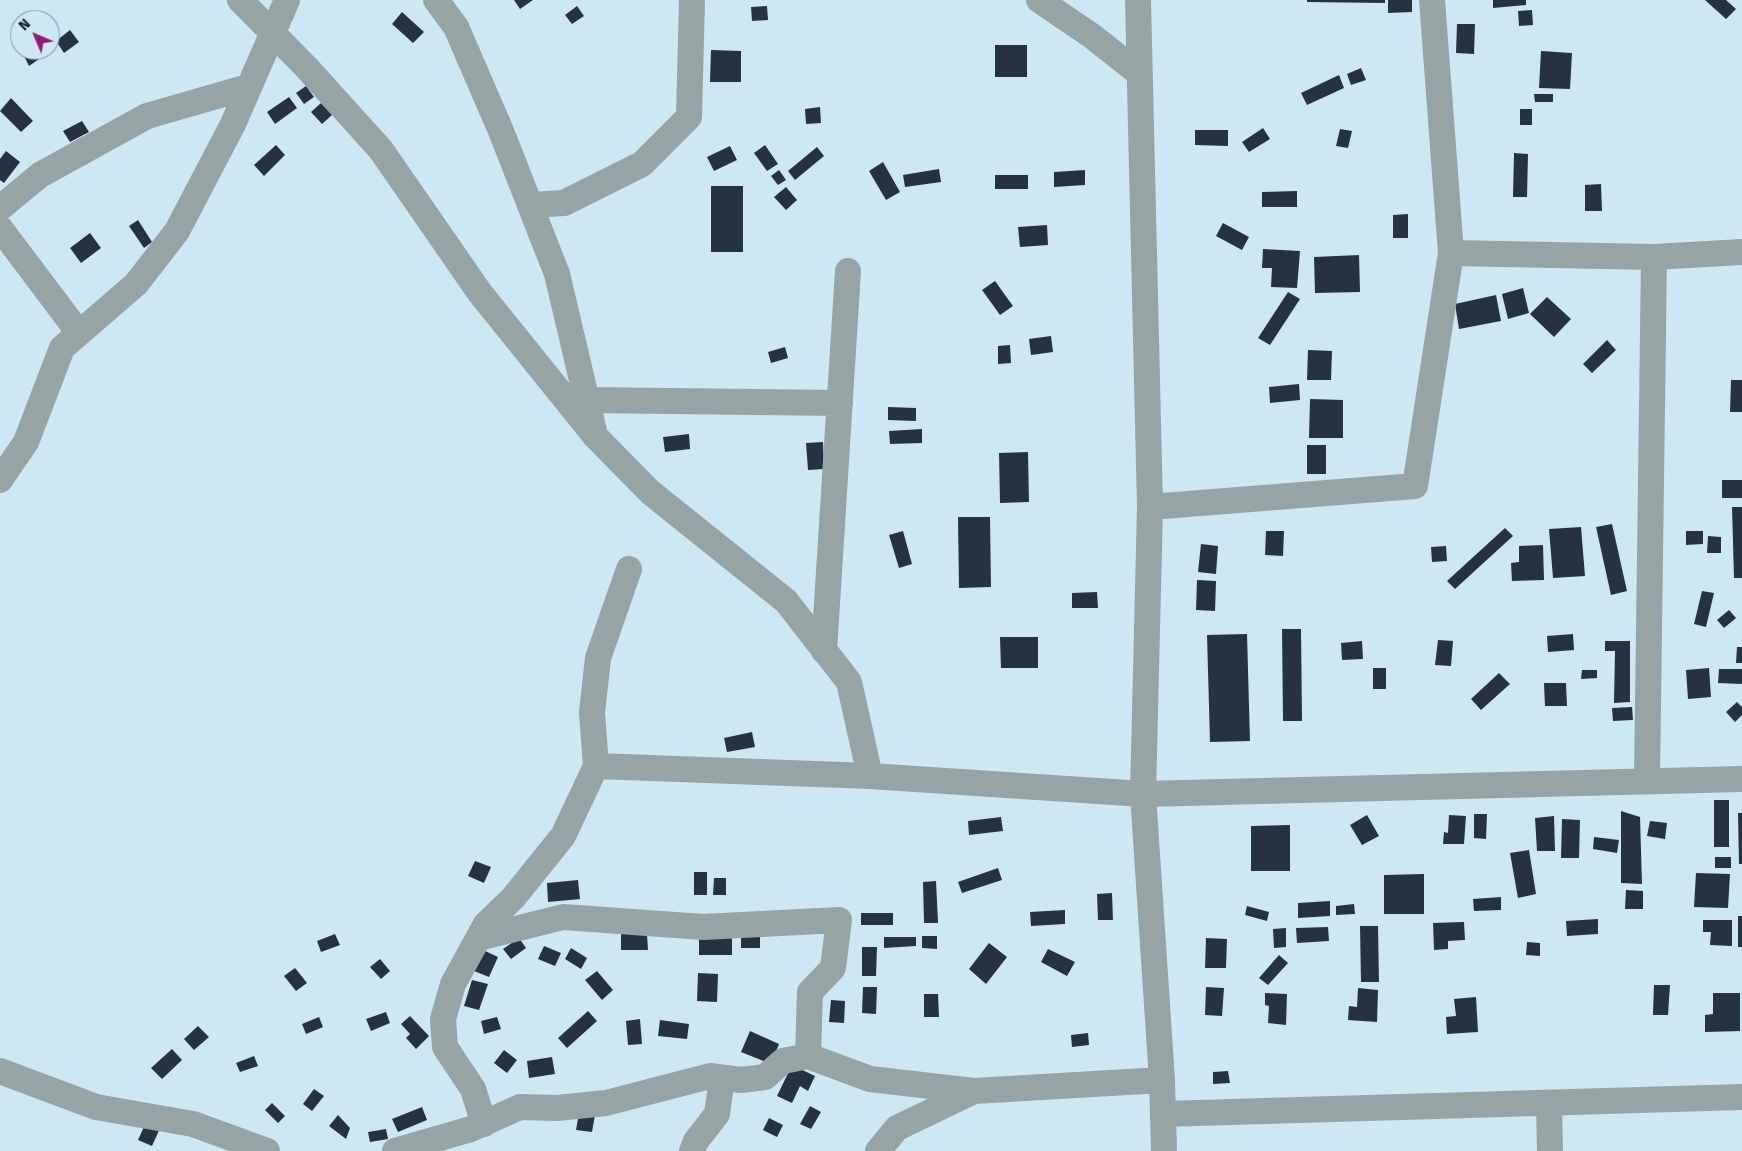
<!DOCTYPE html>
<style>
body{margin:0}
#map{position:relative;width:1742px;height:1151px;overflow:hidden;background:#cde7f5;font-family:"Fira Sans",sans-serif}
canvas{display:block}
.north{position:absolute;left:10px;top:10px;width:50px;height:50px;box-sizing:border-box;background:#cde7f5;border:1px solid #80939e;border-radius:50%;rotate:315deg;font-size:14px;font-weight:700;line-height:20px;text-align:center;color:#0d161b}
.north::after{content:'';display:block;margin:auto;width:18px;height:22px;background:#971871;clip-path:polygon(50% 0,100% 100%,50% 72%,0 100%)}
</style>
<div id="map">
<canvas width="1742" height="1151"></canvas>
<div class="north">N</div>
</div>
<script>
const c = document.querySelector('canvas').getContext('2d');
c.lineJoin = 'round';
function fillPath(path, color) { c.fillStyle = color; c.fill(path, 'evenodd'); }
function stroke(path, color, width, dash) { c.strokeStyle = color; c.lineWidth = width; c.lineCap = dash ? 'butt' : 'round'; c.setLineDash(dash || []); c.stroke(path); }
const building = new Path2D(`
 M514 0H533L520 9Z
 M1307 0H1385V3L1307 2Z
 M1388 0H1412V12L1388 13Z
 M1493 0H1526V5L1493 8Z
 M1705 0H1726L1736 9 1726 19Z
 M577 6 584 16 572 24 565 15Z
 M767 6 768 20 752 21 751 7Z
 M1532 10 1533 25 1519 26 1518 11Z
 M402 12 424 32 413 43 392 24Z
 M1457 24H1475L1474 54 1456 53Z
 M70 30 79 42 64 53 56 41Z
 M995 45H1027V77H995Z
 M33 50H37L42 57 29 66 24 56Z
 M711 50 741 51V82H710Z
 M1541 51 1572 53 1570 89 1539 88Z
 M1361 68 1366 80 1351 85 1347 74Z
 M1339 75 1344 88 1307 105 1301 93Z
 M306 86 314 97 304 104 296 93Z
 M1534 94H1553V102H1535Z
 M289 97 297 108 275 124 267 112Z
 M11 98 33 121 21 132 0 111Z
 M321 103 332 115 322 124 311 112Z
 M820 107 821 123 806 124 805 109Z
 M1520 109H1532V125H1520Z
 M82 121 89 132 70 142 63 131Z
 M1263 128 1270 139 1249 152 1242 142Z
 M1340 129 1352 131 1348 148 1336 146Z
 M1195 130H1228V146L1195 145Z
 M276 145 285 155 264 176 254 165Z
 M765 145 778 164 767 171 754 153Z
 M730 146 737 160 714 171 707 157Z
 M817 147 824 156 795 180 788 171Z
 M6 151 20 162 4 183 0 180V159Z
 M1514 153 1528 154 1527 197H1513Z
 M883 162 900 192 886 200 869 171Z
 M939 169 941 182 905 187 903 175Z
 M779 170 786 180 778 185 771 176Z
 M1085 170V185L1054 187V172Z
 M995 175H1028V189H995Z
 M1601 184 1602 211H1585V185Z
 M711 186H743V252H711Z
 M786 187 797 200 786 210 774 197Z
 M1297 191V207H1262V192Z
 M1408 214V238H1393V215Z
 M138 220 152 242 144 248 129 226Z
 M1223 223 1249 237 1242 250 1216 236Z
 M1047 225 1048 245 1020 247 1018 227Z
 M90 233 101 248 81 263 70 248Z
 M1263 249 1300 251 1297 288 1271 287 1272 268H1262Z
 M1359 255 1360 292 1315 293 1314 257Z
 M995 281 1013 306 1000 315 982 290Z
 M1523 288 1529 313 1508 319 1502 294Z
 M1288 292 1300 299 1270 345 1258 338Z
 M1496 295 1501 321 1459 329 1455 304Z
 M1547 297 1571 319 1554 337 1530 314Z
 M1051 336 1053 352 1031 355 1029 339Z
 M1607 340 1616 350 1592 373 1583 364Z
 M1010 345 1011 363 998 364V346Z
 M785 347 788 358 771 363 768 352Z
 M1308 350 1332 351 1331 380H1307Z
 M1731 380H1742V412H1730Z
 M1299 384 1300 400 1270 403 1269 387Z
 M1310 399 1343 400V438H1309Z
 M888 407 916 408V421L888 420Z
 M922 429V443L890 444 889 431Z
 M689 434 690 449 665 452 663 437Z
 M823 442 824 469 808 470 806 443Z
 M1307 445H1326V474H1307Z
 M1028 452 1029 502 1000 503 999 453Z
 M1722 480H1742V498H1722Z
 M1732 507H1742V578H1734Z
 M958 517H990L991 587 959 588Z
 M1612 524 1627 591 1611 595 1596 527Z
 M1581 527 1585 576 1553 578 1549 529Z
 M1505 528 1513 536 1455 589 1447 581Z
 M903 531 912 564 899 568 889 535Z
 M1266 531H1284L1283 556 1265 555Z
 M1686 531H1703V544L1686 545Z
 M1708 536 1721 537V553H1707Z
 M1201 544 1218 546 1216 574 1198 572Z
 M1543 545 1544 580 1512 581 1511 563 1519 562V546Z
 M1446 546 1447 561 1432 562 1431 547Z
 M1197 580 1216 581 1215 611 1196 610Z
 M1702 591 1714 593 1706 627 1694 624Z
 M1097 592 1098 608H1072V593Z
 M1729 610 1736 618 1724 628 1717 620Z
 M1282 629H1301L1302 721H1283Z
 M1247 634 1250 741 1210 742 1207 635Z
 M1573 634 1574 650 1548 652 1547 636Z
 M1000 637H1038V668H1001Z
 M1438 640 1453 641 1451 666 1435 665Z
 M1362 641 1363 659 1342 660 1341 643Z
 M1605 641H1630V702L1614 703 1615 651H1605Z
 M1737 647H1742V663H1736Z
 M1373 668H1386V689H1373Z
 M1709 668 1711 697 1688 699 1686 670Z
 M1719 669H1742V684L1718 683Z
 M1582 670H1597V678L1581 679Z
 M1499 673 1510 684 1481 710 1471 699Z
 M1544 683H1566L1567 706H1545Z
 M1737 702 1742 707V715L1735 722 1726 712Z
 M1632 707 1633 720 1613 721 1612 708Z
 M752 732 755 747 727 752 724 738Z
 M1714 800H1729V847H1714Z
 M1621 811 1640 817 1642 884 1621 883Z
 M1738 813H1742V864H1739Z
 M1474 814H1487L1486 839 1474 838Z
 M1367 815 1379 836 1362 845 1350 825Z
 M1449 815 1466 816 1464 844H1443L1444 832 1448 833Z
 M1554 816 1555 851H1537L1535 818Z
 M1001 817 1003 831 969 835 968 821Z
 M1562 819 1580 820 1579 858H1561Z
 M1650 821 1667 823 1665 839 1647 836Z
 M1290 825V871H1251V826Z
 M1594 837 1619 840 1617 853 1593 849Z
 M1529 850 1536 894 1518 898 1510 853Z
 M1715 857H1731V868H1715Z
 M475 861 491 867 484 883 468 876Z
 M998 868 1002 880 962 893 958 882Z
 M694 872H707V895H694Z
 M1696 873 1730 874 1728 908 1694 907Z
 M1424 874V914H1384V875Z
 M714 878H726V895H713Z
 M578 880 580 899 548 902 547 883Z
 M936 881 938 923H924L923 882Z
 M1626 890 1643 891V909H1625Z
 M1112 893 1113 920H1098L1097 894Z
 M1501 897V910L1474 911 1473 899Z
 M1330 901V916L1298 918V903Z
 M1354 904 1355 914 1336 915V906Z
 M1247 906 1269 912 1267 921 1245 915Z
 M1065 910V924L1031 926 1030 912Z
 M861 913H893V925H861Z
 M1738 916H1742V947H1738Z
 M1598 919V934L1567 936 1566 921Z
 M1703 920H1732V946L1710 945 1711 932H1703Z
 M1464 922 1465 940 1448 941V949L1434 950 1433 923Z
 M1360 926H1378L1379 982H1361Z
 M1328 927 1329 941 1297 943 1296 928Z
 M1286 928V947L1274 948 1273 929Z
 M741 933H760V948H741Z
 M335 934 340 945 321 952 317 941Z
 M621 934H647L648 950H621Z
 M732 935V955H699V936Z
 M922 936H937V949L922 948Z
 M884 937H916V946L884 948Z
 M519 938 526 948 511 959 503 949Z
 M1206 938 1227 939 1226 968H1205Z
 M1527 942 1540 943V956L1526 955Z
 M989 943 1007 957 986 984 969 969Z
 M544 946 561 953 555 966 538 959Z
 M862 947H877L876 976H862Z
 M571 948 587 958 581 969 565 959Z
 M1048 949 1075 962 1067 976 1041 962Z
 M483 950 498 957 489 977 474 971Z
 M1279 955 1288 963 1268 985 1259 978Z
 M380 959 390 971 381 979 370 967Z
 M295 968 307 983 296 991 284 976Z
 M597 971 613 990 602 1000 585 980Z
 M698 973 718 974 717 1002 697 1001Z
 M472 980 488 984 479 1010 464 1006Z
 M1654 985H1670L1668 1015H1653Z
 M863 987H877L876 1014 862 1013Z
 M1206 987 1224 988 1222 1016 1205 1015Z
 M1358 988 1378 990 1377 1022 1348 1020 1349 1006 1357 1007Z
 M1265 993 1287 994 1286 1025 1268 1023 1269 1006 1265 1005Z
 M1713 993H1740V1031L1705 1032V1015L1713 1014Z
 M924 994H938L939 1017H924Z
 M1476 997 1478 1032 1447 1034 1446 1017 1456 1016 1454 999Z
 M831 1000 845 1001 844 1023 829 1022Z
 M588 1011 597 1021 567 1048 558 1038Z
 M386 1012 390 1023 371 1031 366 1019Z
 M410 1016 429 1036 416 1049 406 1038 410 1034 401 1024Z
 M319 1017 323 1027 306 1034 302 1024Z
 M497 1017 501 1029 484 1034 481 1021Z
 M640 1019 642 1044 628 1045 626 1021Z
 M660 1020 689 1024 687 1039 658 1036Z
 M198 1026 209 1037 194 1050 184 1039Z
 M750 1031 779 1044 771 1064 741 1052Z
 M1088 1033 1089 1045 1072 1047 1071 1035Z
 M172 1049 182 1060 162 1079 151 1068Z
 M504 1050 517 1060 507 1073 494 1063Z
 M254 1056 258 1066 240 1072 236 1063Z
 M552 1057 555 1074 529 1078 527 1061Z
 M792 1065 815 1076 808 1091 800 1086 792 1103 777 1096Z
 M1228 1071 1230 1083 1213 1084V1072Z
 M314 1089 324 1096 312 1111 303 1104Z
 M272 1103 285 1116 278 1123 265 1110Z
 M810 1106 821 1112 811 1129 800 1124Z
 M422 1107 427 1120 398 1132 392 1119Z
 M579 1113 595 1115 592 1132 576 1130Z
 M338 1115 350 1128 346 1139 329 1126Z
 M769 1118 783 1125 777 1137 763 1130Z
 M147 1120 161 1126 152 1146 138 1140Z
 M386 1129 388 1139 370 1142 368 1132Z`);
const minor = new Path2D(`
 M240 0 307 68 381 150 480 293 596 437 650 492 786 601 849 682 870 776
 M436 0 456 27 501 131 557 274 594 431
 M1039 0 1092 36 1140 74
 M1138 0 1150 507 1143 794 1162 1080 1164 1151
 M530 205 564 203 642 164 689 117 692 0
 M0 208 40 175 147 116 248 87
 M0 228 79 333
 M1451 253 1654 257 1742 252
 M587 400 840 403
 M0 480 26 442 62 348 136 284 177 231 233 124 287 0
 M1150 507 1415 486 1451 253 1432 0
 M824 651 848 271
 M596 766 870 776 1143 794 1742 779
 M1647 780 1654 257
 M479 938 563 917 703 927 839 920 833 968 810 992 808 1056
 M0 1071 96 1107 193 1124 267 1151
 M1549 1103 1550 1151
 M1163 1114 1742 1097
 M484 1124 473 1089 445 1047 443 1019 453 984 486 924 513 898 563 836 596 766 592 713 598 658 629 569
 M395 1151 471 1129 520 1107 557 1108 606 1103 710 1076 741 1080 765 1077 783 1061 808 1056 870 1079 974 1091
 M692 1151 696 1141 717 1114 722 1078
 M878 1151 897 1128 974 1091 1162 1080`);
fillPath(building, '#263242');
stroke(minor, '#97a4a6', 26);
</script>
